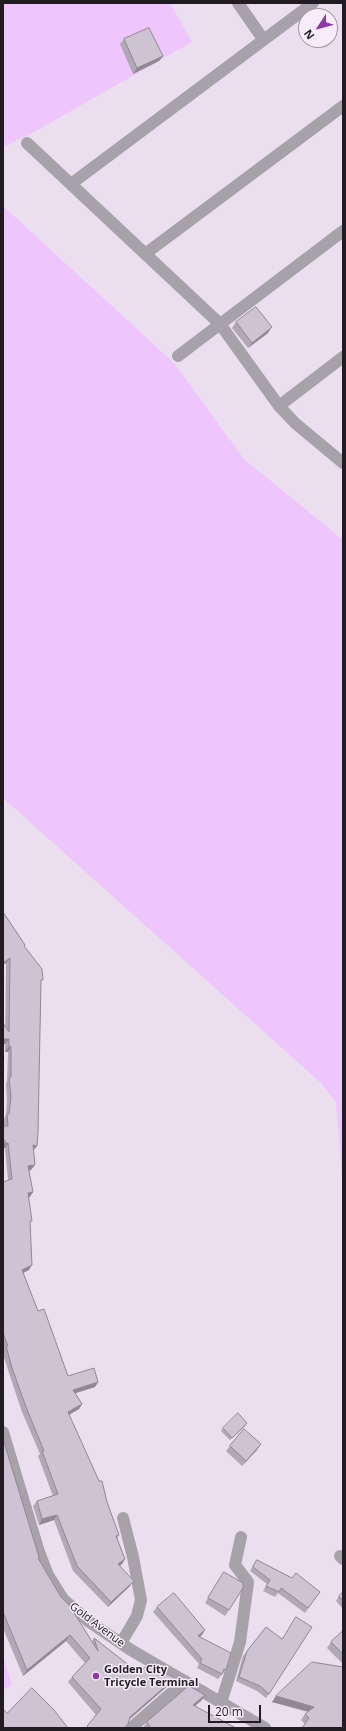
<!DOCTYPE html>
<style>
body{margin:0}
#map{position:relative;width:346px;height:1731px;overflow:hidden;background:#ebdfef;font-family:"Open Sans",sans-serif}
canvas{display:block}
.frame{position:absolute;inset:0;border:4px solid #201c21;pointer-events:none}
.north{position:absolute;left:298px;top:8px;width:40px;height:40px;box-sizing:border-box;background:#f8ecfc;border:1px solid #a299a4;border-radius:50%;rotate:234deg;font-size:11px;font-weight:700;line-height:16px;text-align:center;color:#201c21}
.north::after{content:'';display:block;margin:auto;width:14px;height:18px;background:#8d39a7;clip-path:polygon(50% 0,100% 100%,50% 72%,0 100%)}
.scale{position:absolute;left:208px;top:1705px;width:53px;height:18px;box-sizing:border-box;border:2px solid #201c21;border-top:0;padding-left:5px;font-size:12px;line-height:14px;white-space:nowrap;color:#201c21;-webkit-text-stroke:3px #f8ecfc;paint-order:stroke}
</style>
<div id="map">
<canvas width="346" height="1731"></canvas>
<div class="frame"></div>
<div class="north">N</div>
<div class="scale">20 m</div>
</div>
<script>
const c = document.querySelector('canvas').getContext('2d');
c.lineJoin = 'round';
function fillPath(path, color) { c.fillStyle = color; c.fill(path, 'evenodd'); }
function stroke(path, color, width, dash) { c.strokeStyle = color; c.lineWidth = width; c.lineCap = dash ? 'butt' : 'round'; c.setLineDash(dash || []); c.stroke(path); }
function label(font, color, halo, rows, align = 'center') {
  c.font = font + ' "Open Sans",sans-serif'; c.lineWidth = 3; c.setLineDash([]); c.textBaseline = 'middle'; c.strokeStyle = halo; c.fillStyle = color; for (const [text, x, y, turn = 0] of rows) {
    c.save(); c.translate(x, y); c.rotate((+turn || 0) * Math.PI / 180); c.textAlign = isNaN(turn) ? turn : align; if (halo) c.strokeText(text, 0, 0); c.fillText(text, 0, 0); c.restore();
  }
}
const green = new Path2D(`
 M3 3H170L192 42 36 131 3 147Z
 M3 206 174 363 244 459 343 540V1187L336 1102 321 1083 3 798Z
 M3 1656 12 1685 3 1690Z`);
const minor = new Path2D(`
 M238 3 263 39
 M27 143 220 324 279 406 295 423 343 463
 M71 184 313 3
 M145 254 343 106
 M178 356 343 231
 M279 406 343 357
 M3 1432 39 1552 48 1575 63 1599 88 1621 131 1650 265 1728
 M340 1556 343 1559
 M121 1643 137 1616 141 1600 133 1557 123 1518
 M221 1703 240 1642 247 1590 248 1582 235 1565 241 1537
 M131 1728 185 1681`);
const wall = new Path2D(`
 M124 39 163 56 159 61 133 74 120 44Z
 M236 322 268 333 248 348 232 328Z
 M3 912 25 945 24 946 41 983 37 1146 33 1151 31 1170 29 1171 30 1197H28L30 1223 29 1270 23 1273 38 1311 68 1376 98 1382 95 1387 75 1393 82 1404 79 1409 69 1415 107 1502 119 1535 117 1539 125 1559 122 1564 120 1566 130 1586 108 1607 73 1571 54 1520 39 1525 33 1506 37 1501 53 1496 38 1456 40 1454 22 1412 9 1373 3 1354V1350L4 1349 3 1347V1182L8 1180 5 1148H3V1126H4V1119L6 1115 7 1102 6 1083 7 1081 8 1052H5L6 963 3 965Z
 M245 1426 230 1440 221 1431 223 1428Z
 M3 1442 39 1557 38 1558 61 1597 92 1642 94 1638 139 1673 171 1683 129 1720 125 1728H86L96 1715 68 1682 72 1677 85 1663 66 1641 23 1676 3 1628Z
 M230 1446 257 1450 242 1466 226 1451Z
 M257 1560 292 1578 320 1592 305 1613 278 1593 275 1597 263 1591 267 1584 250 1571Z
 M224 1572 229 1610 225 1616 205 1603Z
 M343 1592V1609L336 1601 339 1596Z
 M157 1607 205 1630 200 1637 226 1670 218 1679 197 1668 199 1664 153 1612Z
 M343 1631V1664L327 1648 331 1642Z
 M247 1651 269 1694 266 1698 257 1691 236 1681 243 1656Z
 M343 1667 305 1724 301 1720 305 1714 308 1712 272 1702 276 1696Z
 M205 1695 201 1701 194 1706 236 1728H143L147 1722Z`);
const shadedWall = new Path2D(`
 M163 56 159 61 133 74 137 68Z
 M272 327 268 333 248 348 252 343Z
 M10 958 6 963 3 965V963Z
 M3 1039H9L5 1044H3Z
 M9 1046 11 1047 8 1052H5Z
 M5 1143H8L5 1148H3V1146Z
 M33 1145 37 1146 33 1151Z
 M35 1165 31 1170 24 1171 28 1166Z
 M33 1192 30 1197 24 1198 28 1193Z
 M32 1265 29 1270 18 1275 22 1270Z
 M98 1382 95 1387 70 1395 73 1390Z
 M82 1404 79 1409 65 1417 68 1412Z
 M247 1423 245 1426 230 1440Z
 M261 1444 257 1450 242 1466 246 1461Z
 M57 1515 54 1520 39 1525 42 1519Z
 M125 1559 122 1564 115 1570 118 1564Z
 M134 1581 130 1586 108 1607 111 1602Z
 M205 1630 202 1635 195 1641 198 1636Z
 M70 1635 66 1641 23 1676 27 1670Z
 M175 1678 171 1683 126 1722 130 1717Z
 M205 1695 201 1701 189 1711 193 1705Z
 M276 1696 314 1707 310 1712 272 1702Z`);
const building = new Path2D(`
 M149 28 163 56 137 68 124 39Z
 M256 307 272 327 252 343 236 322Z
 M3 912 25 945 24 946 42 969 43 980H41L38 1132 37 1146 33 1145 35 1165 28 1166 33 1192 28 1193 32 1221H30L32 1265 22 1270 38 1311 44 1309 68 1376 94 1368 98 1382 73 1390 82 1404 68 1412 99 1481H102L107 1502 119 1535 116 1536 125 1559 118 1564 134 1581 111 1602 77 1566 57 1515 42 1519 37 1501 58 1494 42 1451H44L26 1407 12 1368 6 1346H8L3 1333V1182L12 1179 8 1143H5V1140H3V1126H8L7 1114H9L11 1097 9 1078 11 1077V1047L9 1046V1039H3V1023L9 1032 10 958 3 963Z
 M238 1413 247 1423 232 1438 223 1428Z
 M244 1429 261 1444 246 1461 230 1446Z
 M3 1442H4L39 1557 38 1558 61 1597 69 1605 98 1651 94 1638 139 1673 149 1663 161 1671 175 1678 130 1717 128 1724 125 1728H89L87 1726 101 1709 72 1677 90 1658 70 1635 27 1670 3 1612V1602L4 1601 3 1598Z
 M257 1560 292 1578 296 1573 320 1592 308 1608 281 1588 279 1592 266 1586 270 1580 253 1567Z
 M224 1572 243 1583V1588L229 1610 208 1598Z
 M343 1592V1601L339 1596Z
 M174 1593 205 1630 198 1636 231 1653 226 1670 224 1669 222 1674 200 1663 202 1659 157 1607Z
 M296 1617 312 1627 269 1694 260 1686 239 1677 247 1651 266 1627 282 1639Z
 M343 1631V1654L331 1642Z
 M312 1662 343 1667V1728H302L309 1718 305 1714 314 1707 276 1696Z
 M189 1686 205 1695 193 1705 236 1728H151L147 1722Z
 M32 1688 54 1710 68 1728H3V1709L7 1713Z`);
const markers = [
 [96,1676,4,"#8d39a7"]
];
const streetNames = [
 ["Gold Avenue",97,1625,37]
];
const poiNames = [
 ["Golden City",104,1670],
 ["Tricycle Terminal",104,1683]
];
fillPath(green, '#eec5fc');
stroke(minor, '#a7a2a9', 12);
fillPath(wall, '#b1a8b5');
fillPath(shadedWall, '#908893');
fillPath(building, '#cec3d2');
stroke(building, '#908893', 1);
for (const [x, y, r, color] of markers) { const dot = new Path2D(); dot.arc(x, y, r, 0, 2 * Math.PI); c.fillStyle = color; c.fill(dot); stroke(dot, '#f8ecfc', 1.5); }
label('11px', '#201c21', '#f8ecfc', streetNames);
label('bold 11px', '#201c21', '#f8ecfc', poiNames, 'left');
</script>
